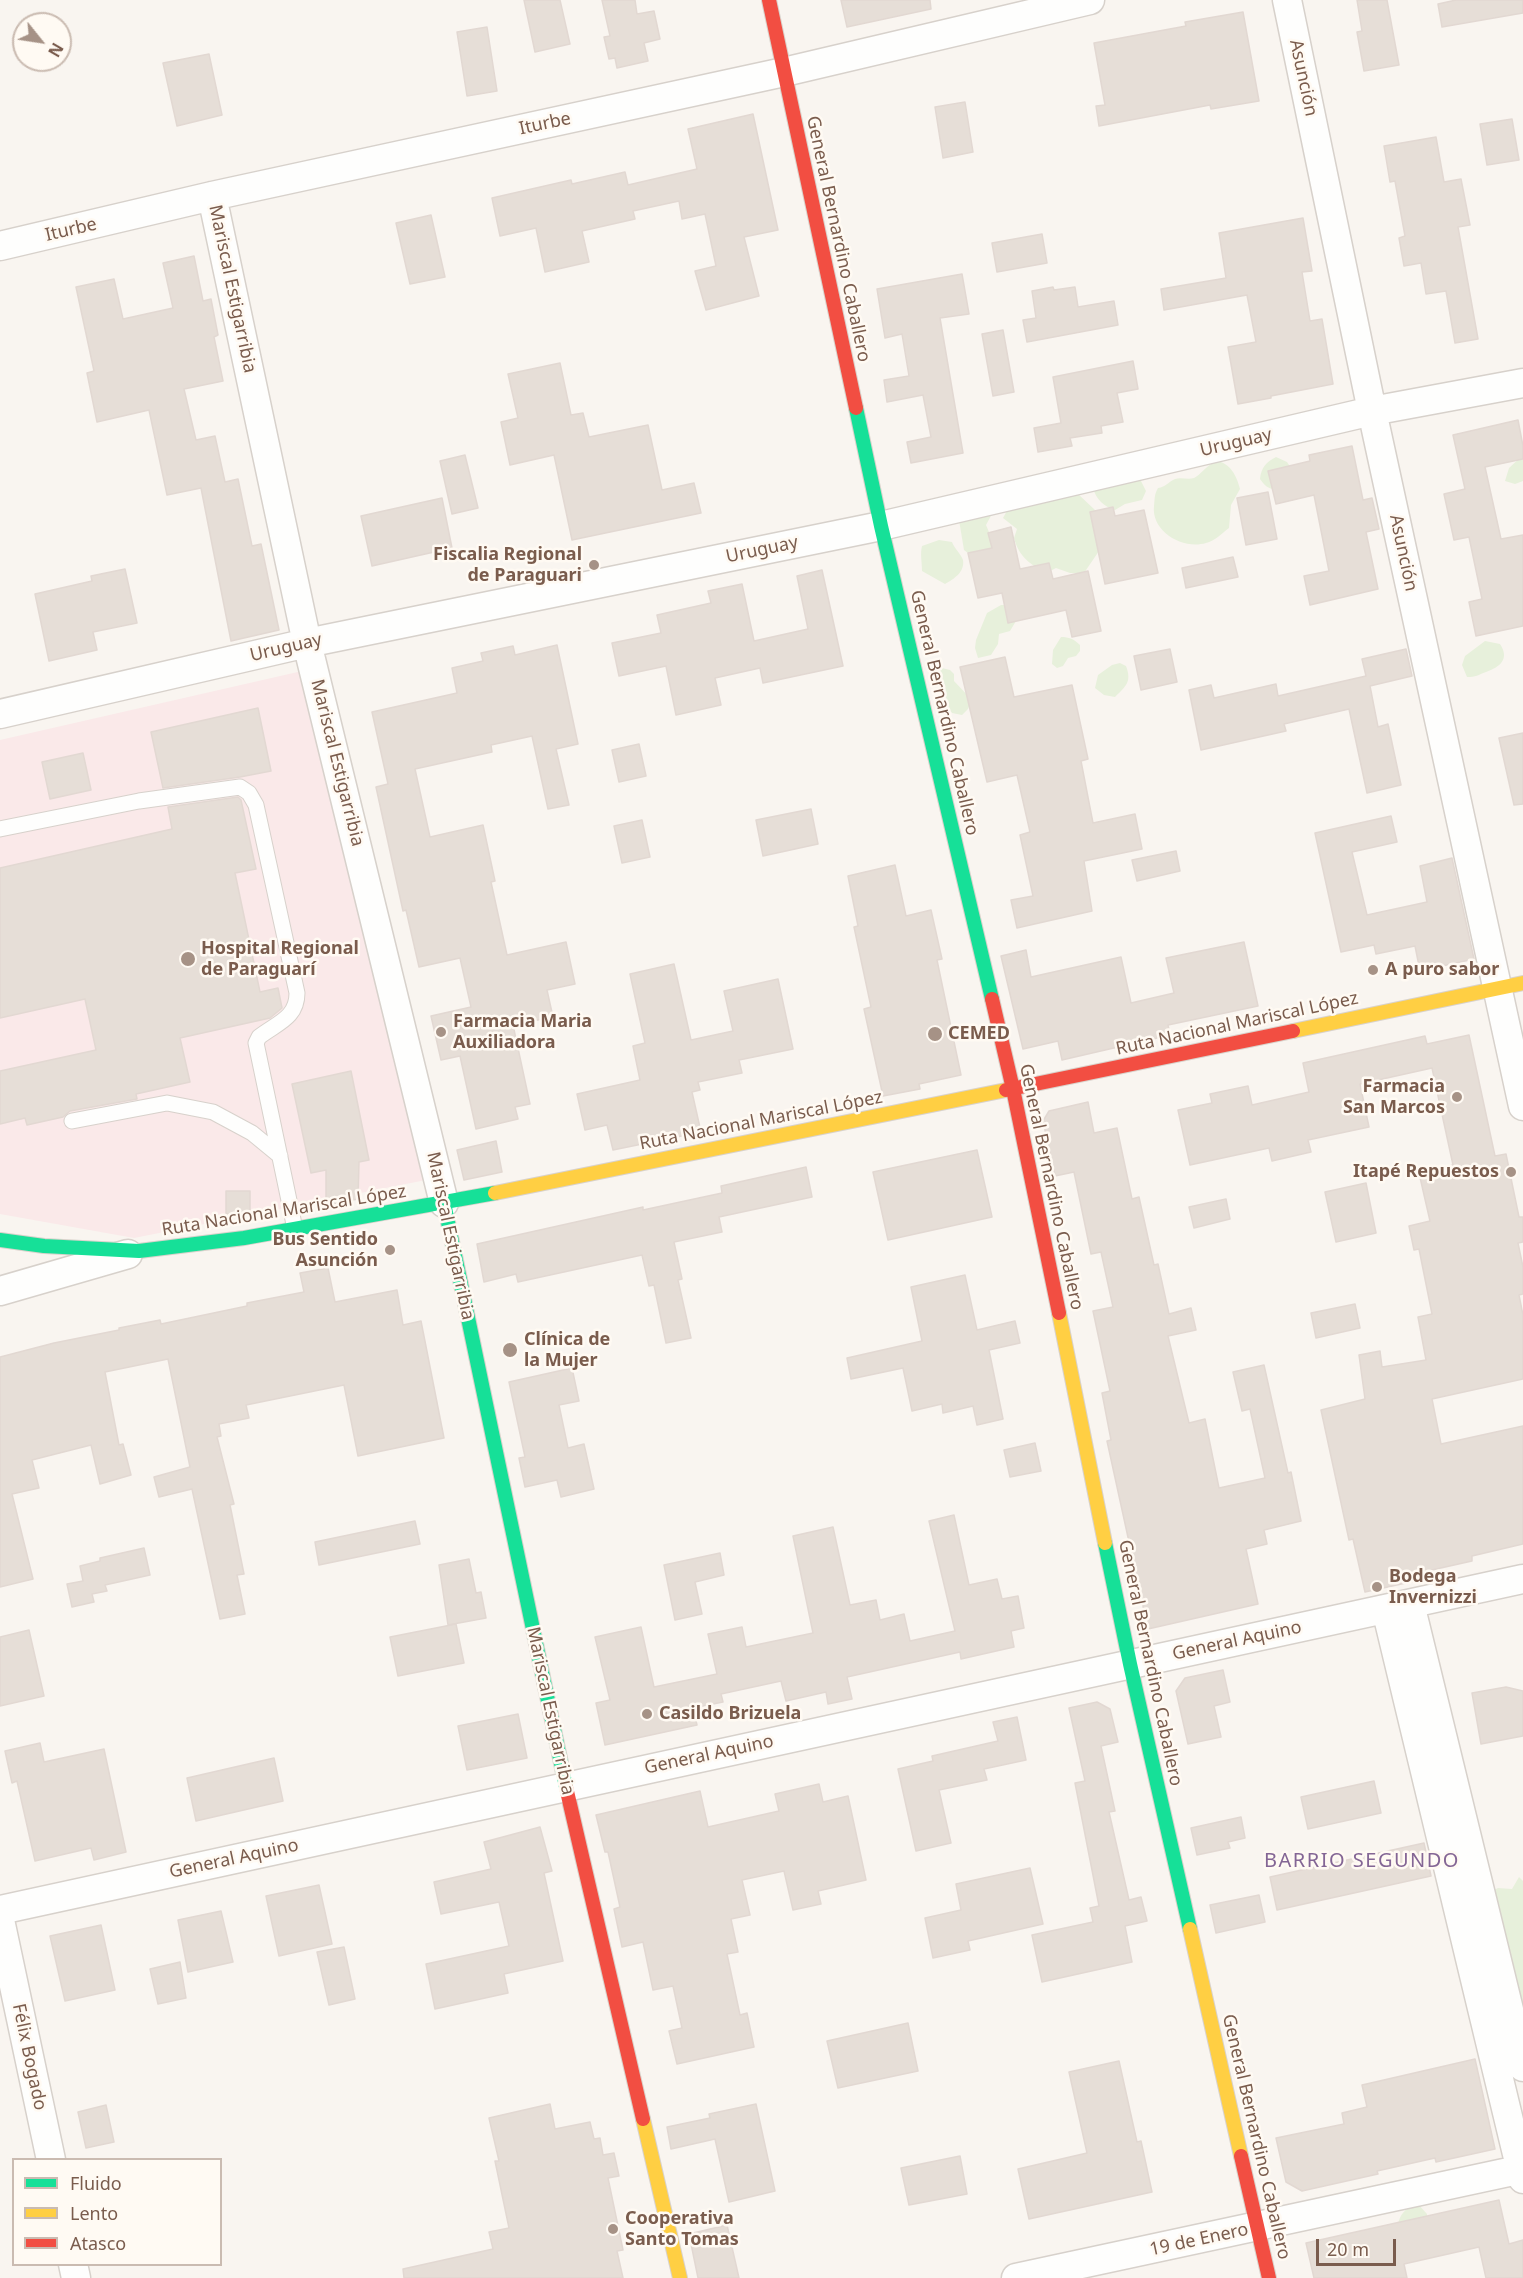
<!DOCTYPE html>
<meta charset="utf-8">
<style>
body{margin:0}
#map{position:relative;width:1523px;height:2278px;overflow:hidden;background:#f9f5f0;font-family:"Noto Sans",sans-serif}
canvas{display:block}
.legend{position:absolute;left:12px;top:2158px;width:210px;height:108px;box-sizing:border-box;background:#fffaf3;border:2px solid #cabbb1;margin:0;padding:8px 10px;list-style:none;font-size:18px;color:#7a5c4d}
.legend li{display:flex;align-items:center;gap:12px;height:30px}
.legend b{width:30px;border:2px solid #cabbb1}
.north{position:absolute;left:12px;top:12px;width:60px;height:60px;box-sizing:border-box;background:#fffaf3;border:2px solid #cabbb1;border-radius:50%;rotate:120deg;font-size:16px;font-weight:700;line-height:24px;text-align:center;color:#7a5c4d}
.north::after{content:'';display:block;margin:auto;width:21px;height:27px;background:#a69286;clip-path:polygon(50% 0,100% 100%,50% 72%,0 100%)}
.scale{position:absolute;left:1316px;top:2239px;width:80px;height:27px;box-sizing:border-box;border:3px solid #7a5c4d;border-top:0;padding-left:8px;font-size:18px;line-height:21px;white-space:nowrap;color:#7a5c4d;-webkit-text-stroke:4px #fffaf3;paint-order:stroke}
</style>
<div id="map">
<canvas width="1523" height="2278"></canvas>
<ul class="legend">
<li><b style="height:8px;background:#16e098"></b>Fluido</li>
<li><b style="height:8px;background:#ffcf43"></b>Lento</li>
<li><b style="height:8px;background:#f24e42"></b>Atasco</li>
</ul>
<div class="north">N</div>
<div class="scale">20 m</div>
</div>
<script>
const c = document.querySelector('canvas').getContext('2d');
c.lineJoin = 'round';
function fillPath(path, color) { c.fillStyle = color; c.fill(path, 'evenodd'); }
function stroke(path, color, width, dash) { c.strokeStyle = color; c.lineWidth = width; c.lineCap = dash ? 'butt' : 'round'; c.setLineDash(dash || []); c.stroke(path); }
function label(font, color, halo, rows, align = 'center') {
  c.font = font + ' "Noto Sans",sans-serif'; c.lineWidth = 5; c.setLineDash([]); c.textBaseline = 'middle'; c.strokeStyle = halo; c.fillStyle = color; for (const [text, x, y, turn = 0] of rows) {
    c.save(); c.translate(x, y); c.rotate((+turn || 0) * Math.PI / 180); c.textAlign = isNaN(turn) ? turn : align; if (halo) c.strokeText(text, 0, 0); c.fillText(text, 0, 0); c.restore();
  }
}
const medical = new Path2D(`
 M302 671 431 1179 134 1238 0 1214V740Z`);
const green = new Path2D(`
 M1523 455V481L1515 484 1505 481 1509 468Z
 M1276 457 1287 462 1291 468 1278 489C1269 490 1265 486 1260 479 1261 468 1266 462 1276 457Z
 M1217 461C1230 463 1237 476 1240 489L1231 505 1229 528C1222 533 1215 541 1206 543 1182 550 1151 531 1154 506 1155 498 1154 495 1158 488 1166 487 1168 482 1175 479 1181 477 1188 480 1194 478 1201 475 1205 466 1217 461Z
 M1135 478 1141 481 1146 491 1142 500 1125 504 1115 510C1104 507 1096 499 1093 488Z
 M1077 493 1095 510 1099 551 1084 573H1070L1056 568 1046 573C1030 564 1019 557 1014 538L1017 529 1003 518 1008 509Z
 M993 512 986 525 1000 558 978 561 964 550 958 514Z
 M939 540 952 542C954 548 961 554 963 560 965 572 954 579 945 584L922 571C922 562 920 554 922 546Z
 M1001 605H1010L1015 610 1016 621 1010 631 999 634 998 644 991 655 978 658 975 648 976 640 987 613Z
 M1061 637C1069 637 1074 639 1080 645V651L1076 656 1068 658 1063 666 1057 668 1052 664 1053 650Z
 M1485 641 1500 644C1510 659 1500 667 1486 672 1478 675 1476 677 1467 677L1462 665 1465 656Z
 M1120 663 1126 666C1132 682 1126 686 1115 697L1104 695 1095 688 1098 675 1112 665Z
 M942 668 950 670 954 674V681L972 700 968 709 962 715 952 713 944 702V695L935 678 937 671Z
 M1519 1877 1523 1881V2009L1492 1891 1498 1888 1512 1889Z
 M1418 2204 1427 2214V2222L1397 2230C1399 2215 1404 2208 1418 2204Z`);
const building = new Path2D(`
 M524 0H560L570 44 535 52Z
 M602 0H635L637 14 654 11 660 39 644 43 648 61 617 68 615 58 609 59 604 37 610 36Z
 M841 0H930L931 9 847 27Z
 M1357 0H1387L1399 65 1364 71 1357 32 1362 31Z
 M1456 0H1523V13L1442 27 1438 4Z
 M1243 12 1259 101 1211 109 1210 105 1099 126 1096 106 1105 105 1094 43 1186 26 1185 22Z
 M487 27 497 91 467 96 457 32Z
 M209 54 222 115 177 126 163 63Z
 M965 102 973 152 943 158 935 107Z
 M753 114 778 230 744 237 759 296 706 310 695 271 716 266 705 214 682 219 679 201 633 211 635 219 582 231 589 262 545 272 536 228 500 236 492 198 571 180 572 184 625 172 628 185 697 169 688 129Z
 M1512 119 1519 160 1487 165 1480 124Z
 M1436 137 1444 182 1461 179 1470 225 1458 227 1478 339 1455 343 1446 291 1426 294 1421 263 1404 266 1399 238 1405 236 1395 181 1390 182 1384 146Z
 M431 215 445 277 410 284 396 223Z
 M1303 218 1312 271 1302 272 1310 321 1322 319 1333 384 1271 396V398L1238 404 1228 347 1256 342 1247 295 1164 310 1161 289 1226 278 1219 233Z
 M1042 234 1047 263 997 272 992 243Z
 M194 256 203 301 211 299 218 335 214 337 223 381 184 389 196 440 215 436 225 482 238 479 252 546 261 544 279 630 231 641 201 488 167 495 149 410 97 422 87 373 94 371 76 287 114 279 123 319 173 308 163 263Z
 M962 274 969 314 940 318 963 453 911 463 907 442 931 437 923 395 887 402 884 380 909 376 902 334 885 338 877 289Z
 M1053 287 1054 290 1075 287 1078 307 1114 301 1118 325 1027 342 1023 320 1036 318 1032 291Z
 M1003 330 1014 392 993 396 982 334Z
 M1133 361 1138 389 1117 393 1123 422 1101 426 1102 433 1070 438 1072 446 1038 452 1034 428 1061 423 1053 377Z
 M560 363 571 415 583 413 589 437 648 425 662 490 694 483 701 513 572 540 554 455 510 465 501 422 518 418 508 374Z
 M1518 420 1523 446V459L1485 467 1501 539 1523 535V626L1476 636 1469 602 1482 599 1469 537 1454 540 1444 494 1465 489 1453 435Z
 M1352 446 1363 500 1372 498 1379 529 1366 532 1378 589 1310 605 1304 576 1329 571 1314 495 1276 504 1268 471 1310 461 1309 455Z
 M465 455 478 508 452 514 440 461Z
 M1268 492 1277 539 1246 545 1237 498Z
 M442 498 452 548 372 566 361 516Z
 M1113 507 1115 516 1144 510 1158 573 1105 584 1090 512Z
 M1011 527 1020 569 1049 563 1053 579 1088 571 1101 631 1072 637 1066 610 1008 623 1002 593 978 598 968 553 992 548 988 533Z
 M1233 557 1238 577 1186 588 1182 568Z
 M125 569 137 623 93 632 97 650 49 661 35 594 92 581 91 576Z
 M822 570 843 666 763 683 760 668 715 678 721 705 676 715 666 666 619 676 612 643 661 633 657 615 711 603 708 591 742 584 754 641 808 629 797 576Z
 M557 645 578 744 556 749 569 805 548 809 532 736 491 745 492 752 415 769 430 837 483 825 495 881 491 882 507 955 566 942 575 984 547 990 553 1017 513 1025 530 1104 515 1107 518 1119 476 1129 460 1056 441 1060 431 1016 471 1007 460 958 419 967 406 910 403 911 376 787 388 784 372 712 457 693 452 668 483 661 481 653 513 646 515 655Z
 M1170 649 1177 682 1141 690 1134 656Z
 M1406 649 1412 676 1370 686 1378 727 1388 724 1401 785 1367 793 1349 709 1284 724 1286 731 1201 750 1189 690 1211 685 1214 698 1276 684 1278 696 1366 676 1362 659Z
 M1005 657 1014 697 1072 685 1088 759 1081 761 1093 823 1135 814 1142 849 1084 861 1092 911 1017 928 1011 900 1033 896 1020 835 1030 832 1017 775 987 782 960 667Z
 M258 708 271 771 240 777 163 788 151 732Z
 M1523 733V804L1514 805 1499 738Z
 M639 744 646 776 619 782 612 750Z
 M83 753 91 790 50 799 42 762Z
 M238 797 241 800 256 869 235 873 260 992 278 988 282 1008 270 1018 180 1038 190 1082 136 1094 137 1099 70 1111 63 1117 27 1125 25 1118 0 1124V1071L96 1050 85 999 0 1018V868L172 829 168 807Z
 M811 809 818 844 763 856 756 820Z
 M1391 816 1397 842 1352 852 1367 915 1427 902 1420 866 1452 858 1474 959 1420 971 1415 946 1376 954 1374 945 1341 952 1315 833Z
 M642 820 650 857 622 863 614 826Z
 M1176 851 1180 871 1137 881 1132 860Z
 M895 865 906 916 931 910 942 959 937 960 961 1075 919 1084 920 1089 883 1096 864 1009 871 1007 854 927 858 926 848 876Z
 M1244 942 1258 1006 1168 1025 1170 1035 1062 1060 1058 1041 1023 1049 1001 956 1026 950 1031 977 1121 957 1131 1003 1174 993 1166 958Z
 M674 964 691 1040 733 1031 724 991 778 979 793 1049 739 1060 742 1073 698 1082 700 1090 692 1092 701 1132 613 1150 607 1125 585 1130 577 1094 640 1080 633 1046 645 1043 630 974Z
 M1469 1035 1495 1156 1506 1154 1519 1217H1523V1242L1518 1243 1523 1267V1294L1519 1295 1523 1315V1379L1432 1399 1441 1444 1523 1426V1544L1472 1556V1561L1414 1574 1415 1581 1365 1592 1353 1539 1349 1540 1321 1410 1365 1399 1359 1355 1380 1351 1382 1367 1426 1360 1418 1317 1432 1314 1419 1249 1414 1250 1409 1226 1430 1221 1419 1173 1453 1165 1432 1068 1360 1084 1369 1127 1308 1140 1311 1152 1272 1161 1269 1148 1190 1165 1178 1110 1212 1103 1210 1094 1248 1086 1252 1105 1309 1092 1303 1063 1425 1036 1427 1044Z
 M351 1071 369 1160 359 1162 358 1199 326 1205V1170L311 1173 292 1084Z
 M1088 1102 1094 1133 1117 1128 1132 1199 1139 1197 1154 1265 1158 1264 1169 1314 1191 1308 1196 1330 1168 1336 1189 1423 1205 1419 1219 1488 1265 1478 1250 1409 1242 1411 1233 1372 1264 1365 1288 1473 1291 1472 1301 1521 1264 1530 1267 1544 1246 1549 1258 1604 1148 1629 1107 1441 1111 1440 1102 1393 1110 1391 1093 1311 1113 1307 1101 1252 1091 1254 1074 1172 1055 1176 1043 1121 1049 1111Z
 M496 1141 502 1172 464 1180 457 1150Z
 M977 1150 992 1217 888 1240 873 1172Z
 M806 1167 812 1197 719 1217 722 1232 674 1242 682 1279 678 1280 691 1338 666 1343 654 1285 649 1286 642 1255 518 1282 516 1274 484 1282 477 1244 643 1207V1210L722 1193 721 1186Z
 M1366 1183 1376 1233 1336 1242 1325 1192Z
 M226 1191H250V1214H226Z
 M1226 1199 1230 1219 1194 1228 1189 1207Z
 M328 1268 335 1302 397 1290 403 1325 421 1321 444 1438 358 1456 344 1385 246 1405 249 1418 219 1424 221 1436 217 1437 234 1504 230 1505 244 1574 237 1575 245 1614 220 1619 192 1489 159 1497 154 1477 190 1467 168 1359 105 1372 119 1445 123 1444 131 1475 100 1484 91 1445 32 1460 39 1488 12 1494 33 1579 0 1587V1357L54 1343 119 1330V1328L160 1320 161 1324 247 1306V1303L304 1292 300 1273Z
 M965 1275 977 1330 1015 1321 1020 1343 989 1350 1003 1419 977 1425 973 1406 943 1413 942 1404 912 1411 903 1368 851 1379 847 1358 922 1341 911 1287Z
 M1355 1304 1360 1328 1316 1338 1311 1313Z
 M572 1368 579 1401 559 1405 568 1448 584 1444 594 1489 561 1497 557 1480 525 1487 519 1458 525 1457 509 1382Z
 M1035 1443 1041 1471 1010 1477 1004 1450Z
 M954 1515 969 1585 997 1579 1002 1599 1018 1596 1024 1628 1011 1631 1014 1647 961 1659 960 1652 847 1677 852 1699 828 1704 826 1692 786 1701 781 1681 721 1694 723 1702 693 1708 697 1725 605 1745 596 1703 610 1700 595 1637 641 1627 654 1687 717 1674 708 1634 742 1627 746 1647 813 1633 793 1536 833 1527 850 1605 876 1600 880 1620 904 1614 910 1641 955 1631 929 1521Z
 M415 1521 420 1544 319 1565 315 1542Z
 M144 1548 150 1575 105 1585 107 1591 92 1594 94 1602 72 1607 67 1584 83 1581 80 1566 100 1561V1558Z
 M720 1553 724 1575 695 1582 702 1614 675 1620 664 1565Z
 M469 1559 476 1593 481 1592 486 1618 448 1625 439 1565Z
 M456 1624 464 1663 398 1676 390 1637Z
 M29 1630 44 1696 0 1706V1637Z
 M1223 1670 1230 1702 1214 1706 1221 1737 1188 1744 1176 1691 1185 1678Z
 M1506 1687 1523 1691V1736L1481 1744 1472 1693Z
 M1097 1702 1110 1709 1118 1742 1101 1746 1115 1811 1109 1812 1129 1900 1141 1897 1147 1921 1125 1926 1132 1962 1042 1982 1032 1935 1093 1922 1090 1908 1099 1906 1075 1783 1085 1781 1069 1708Z
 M518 1714 527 1758 467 1770 458 1726Z
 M1017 1717 1026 1760 984 1769 987 1780 939 1790 951 1843 916 1851 898 1769 933 1761 932 1756 998 1741 993 1722Z
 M40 1743 44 1762 104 1749 126 1852 94 1860 91 1848 35 1861 17 1781 12 1783 5 1751Z
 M274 1758 283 1801 196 1821 187 1778Z
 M1374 1781 1381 1813 1308 1829 1301 1797Z
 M819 1784 823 1802 848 1796 866 1880 818 1891 821 1904 793 1910 784 1871 742 1880 750 1915 731 1919 738 1952 727 1954 740 2015 747 2013 754 2047 677 2064 669 2031 682 2028 673 1986 653 1990 643 1942 622 1947 614 1909 620 1907 608 1852H605L596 1815 700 1791 708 1827 779 1811 775 1794Z
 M1241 1817 1245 1838 1228 1842 1230 1848 1197 1855 1191 1828Z
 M540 1827 552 1871 544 1873 563 1961 504 1974 508 1993 435 2009 426 1964 509 1946 499 1902 441 1914 434 1882 491 1869 484 1842Z
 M1424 1843 1431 1876 1277 1910 1270 1877Z
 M1030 1868 1043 1924 968 1941 970 1950 933 1958 925 1918 961 1910 956 1884Z
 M319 1885 332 1944 279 1956 266 1896Z
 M1259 1895 1265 1922 1216 1933 1210 1905Z
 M221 1911 233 1962 188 1972 178 1920Z
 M101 1925 115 1990 65 2001 50 1936Z
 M344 1947 355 1999 329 2005 317 1952Z
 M180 1962 186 1998 158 2004 150 1969Z
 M908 2023 918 2071 838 2088 827 2041Z
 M1475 2059 1495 2149 1436 2162 1435 2158 1377 2171 1378 2174 1302 2191 1286 2182 1276 2138 1344 2124 1342 2113 1367 2107 1362 2085Z
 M1119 2061 1137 2142 1141 2141 1152 2192 1029 2219 1018 2169 1087 2153 1069 2072Z
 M550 2104 555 2129 590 2122 594 2139 600 2138 603 2155 614 2153 619 2176 608 2178 623 2250 617 2251 623 2278H404L403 2269 493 2249 489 2232 509 2228 495 2161H499L489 2118Z
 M756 2104 775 2191 729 2202 715 2139 671 2149 667 2127 710 2118 709 2114Z
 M106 2105 114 2142 86 2148 78 2112Z
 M960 2156 967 2194 909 2205 901 2168Z
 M1499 2200 1509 2244 1523 2240V2278H1486L1479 2247 1404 2264 1407 2278H1314L1306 2243Z
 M727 2225 739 2278H698L689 2234Z`);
const lane = new Path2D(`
 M0 829 139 801 240 787 249 793 256 805 297 993C297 1018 277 1023 259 1037L256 1043 295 1229
 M72 1121 167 1103 213 1112 252 1133 280 1156`);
const street = new Path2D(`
 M1287 0 1372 411 1523 1106
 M212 196 307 643 444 1203
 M0 246 212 196 784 72 1090 0
 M0 714 307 643 881 526 1372 411 1523 383
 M0 1291 128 1254
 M1410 1604 1523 2067
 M1386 1609 1523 2179
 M0 1910 1523 1579
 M0 1920 51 2160
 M73 2264 76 2278
 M1016 2278 1523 2169`);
const fast = new Path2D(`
 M856 408 881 526 992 999
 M444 1203 566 1787
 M0 1240 44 1246 139 1251 244 1238 495 1193
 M1105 1543 1130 1664 1190 1929`);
const slow = new Path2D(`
 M1293 1031 1523 983
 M495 1193 1006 1090
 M1059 1313 1105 1543
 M1190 1929 1241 2156
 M643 2119 680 2278`);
const jam = new Path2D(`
 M769 0 856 408
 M992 999 1013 1089 1059 1313
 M1006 1090 1293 1031
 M566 1787 643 2119
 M1241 2156 1269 2278`);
const markers = [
 [594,565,6,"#a69286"],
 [188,959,8,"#a69286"],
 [1373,970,6,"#a69286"],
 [441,1032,6,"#a69286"],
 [935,1034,8,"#a69286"],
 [1457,1097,6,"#a69286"],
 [1511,1172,6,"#a69286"],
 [390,1250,6,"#a69286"],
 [510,1350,8,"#a69286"],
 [1377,1587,6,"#a69286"],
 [647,1714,6,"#a69286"],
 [613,2229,6,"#a69286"]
];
const streetNames = [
 ["Asunción",1303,78,78],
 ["Iturbe",545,124,-12],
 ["Iturbe",71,230,-13],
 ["General Bernardino Caballero",838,239,78],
 ["Mariscal Estigarribia",232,289,78],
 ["Uruguay",1236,443,-13],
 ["Uruguay",762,550,-12],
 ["Asunción",1403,553,78],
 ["Uruguay",286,648,-13],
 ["General Bernardino Caballero",944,713,77],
 ["Mariscal Estigarribia",337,763,76],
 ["Ruta Nacional Mariscal López",1237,1024,-12],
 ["Ruta Nacional Mariscal López",761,1121,-11],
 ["General Bernardino Caballero",1051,1187,78],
 ["Ruta Nacional Mariscal López",284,1211,-9],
 ["Mariscal Estigarribia",450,1236,78],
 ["General Aquino",1237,1641,-12],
 ["General Bernardino Caballero",1150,1663,78],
 ["Mariscal Estigarribia",550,1711,78],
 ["General Aquino",709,1755,-12],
 ["General Aquino",234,1859,-12],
 ["Félix Bogado",29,2057,78],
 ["General Bernardino Caballero",1256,2137,77],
 ["19 de Enero",1199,2240,-12]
];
const poiNames = [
 ["Fiscalia Regional",582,555,"right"],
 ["de Paraguari",582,576,"right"],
 ["Hospital Regional",201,949],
 ["de Paraguarí",201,970],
 ["A puro sabor",1385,970],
 ["Farmacia Maria",453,1022],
 ["Auxiliadora",453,1043],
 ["CEMED",948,1034],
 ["Farmacia",1445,1087,"right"],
 ["San Marcos",1445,1108,"right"],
 ["Itapé Repuestos",1499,1172,"right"],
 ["Bus Sentido",378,1240,"right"],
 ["Asunción",378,1261,"right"],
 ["Clínica de",524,1340],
 ["la Mujer",524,1361],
 ["Bodega",1389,1577],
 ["Invernizzi",1389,1598],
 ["Casildo Brizuela",659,1714],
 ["Cooperativa",625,2219],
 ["Santo Tomas",625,2240]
];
const neighbourhoodNames = [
 ["BARRIO SEGUNDO",1362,1861]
];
fillPath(medical, '#fae9e9');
fillPath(green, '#e7f0db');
fillPath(building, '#e6ded7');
stroke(building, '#e2d8d2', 1.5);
stroke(lane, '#d7d1cb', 17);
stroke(street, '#d7d1cb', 31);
stroke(fast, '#d9d2cb', 16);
stroke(slow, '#d9d2cb', 16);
stroke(jam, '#d9d2cb', 16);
stroke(lane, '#fefefd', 15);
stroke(street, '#fefefd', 28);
stroke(fast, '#16e098', 14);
stroke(slow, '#ffcf43', 14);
stroke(jam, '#f24e42', 14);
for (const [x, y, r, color] of markers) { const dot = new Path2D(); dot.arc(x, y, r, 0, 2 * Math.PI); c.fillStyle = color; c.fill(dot); stroke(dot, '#fffaf3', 2); }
label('18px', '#7a5c4d', '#fffaf3', streetNames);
label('bold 18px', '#7a5c4d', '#fffaf3', poiNames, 'left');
c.letterSpacing = '1.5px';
label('20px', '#846695', '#fffaf3', neighbourhoodNames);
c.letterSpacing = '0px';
</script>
